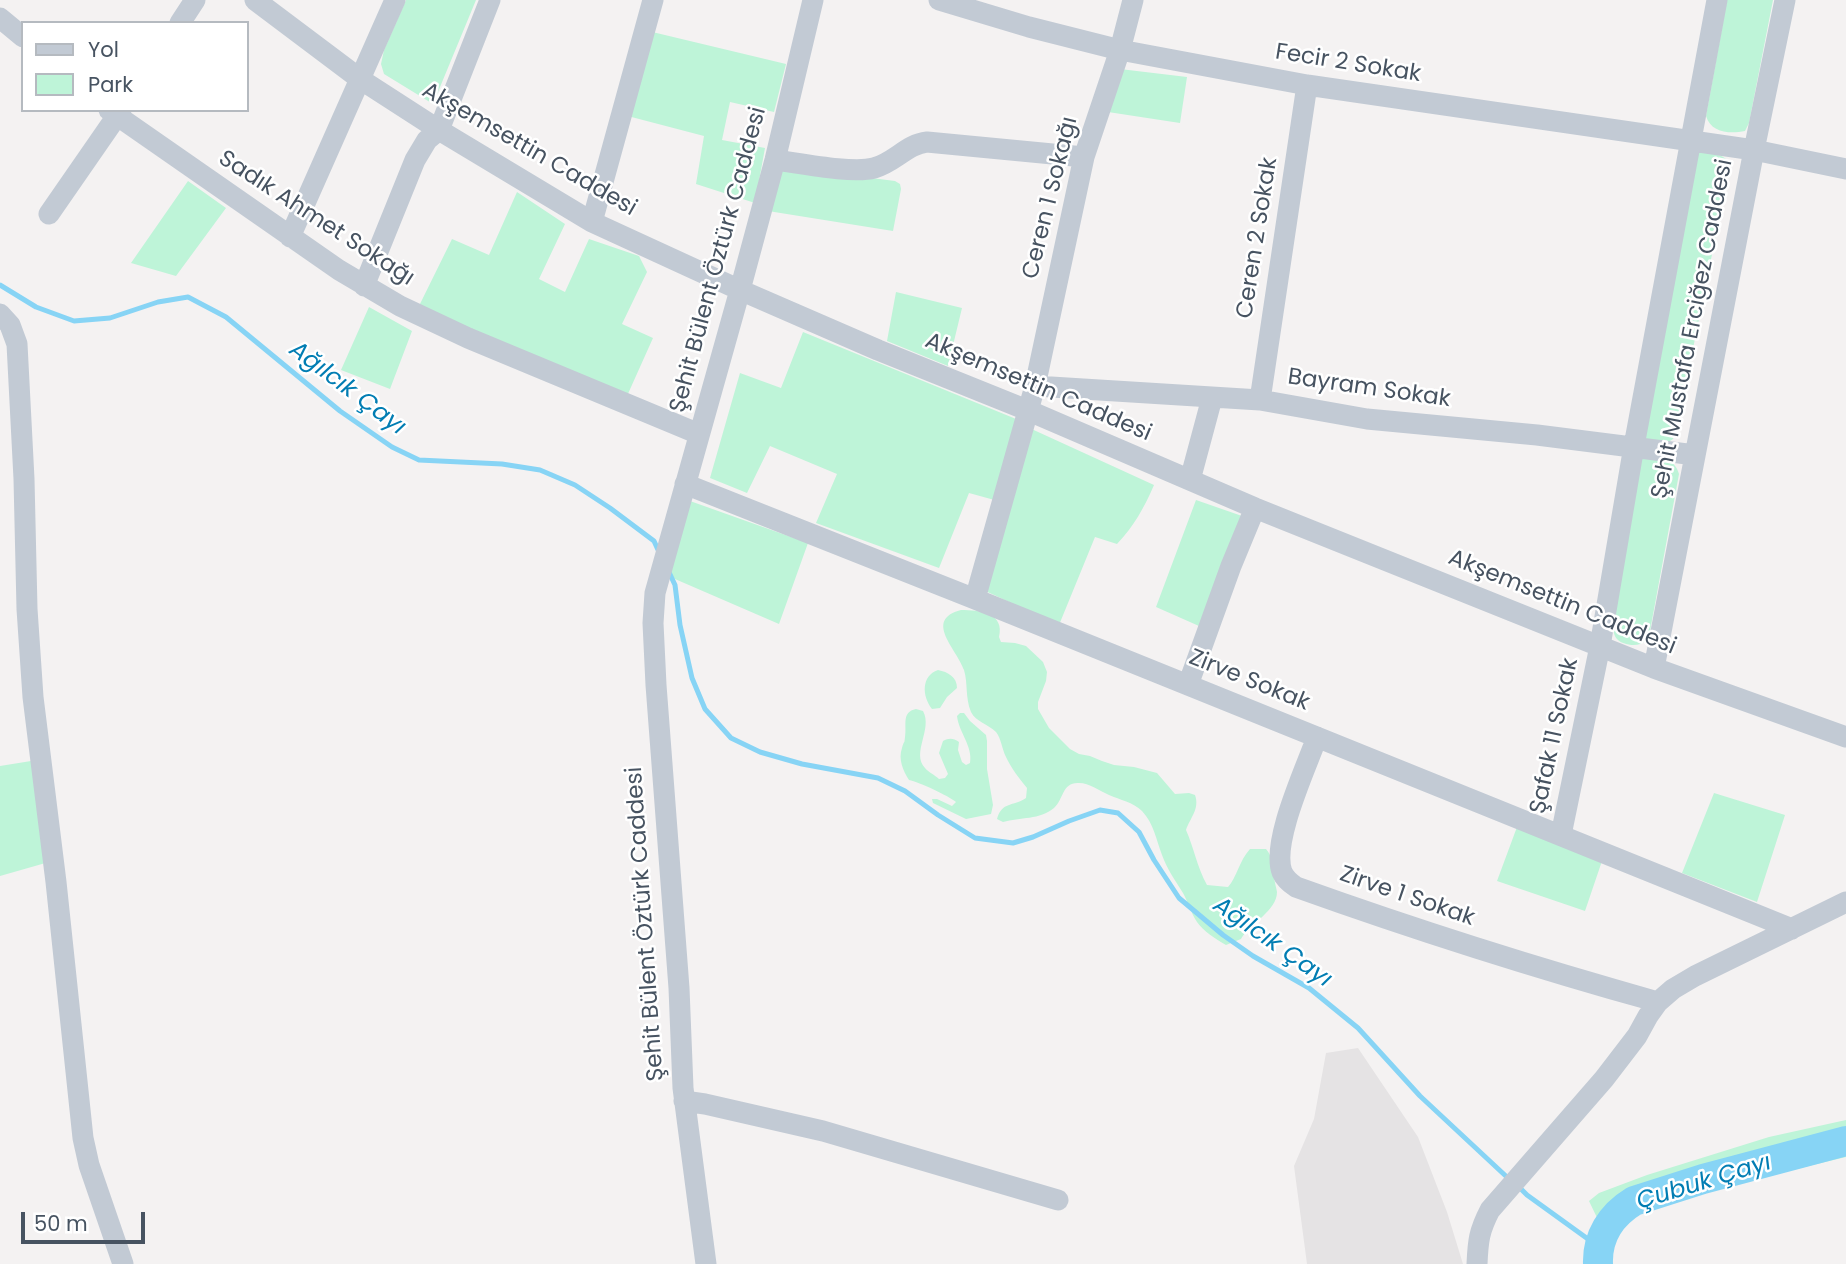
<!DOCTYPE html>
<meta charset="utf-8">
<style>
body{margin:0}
#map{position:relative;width:1846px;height:1264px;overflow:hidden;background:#f4f2f2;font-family:Poppins,sans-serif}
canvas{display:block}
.legend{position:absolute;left:21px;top:21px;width:228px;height:91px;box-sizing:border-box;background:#fff;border:2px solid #b5bac0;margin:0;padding:9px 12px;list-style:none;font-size:21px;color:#475361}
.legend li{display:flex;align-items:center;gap:14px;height:35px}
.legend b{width:35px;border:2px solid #b5bac0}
.scale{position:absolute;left:21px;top:1212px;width:124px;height:32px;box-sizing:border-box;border:4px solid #475361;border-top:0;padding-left:9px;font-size:21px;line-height:24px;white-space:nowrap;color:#475361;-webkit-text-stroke:5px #fff;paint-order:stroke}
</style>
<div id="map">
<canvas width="1846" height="1264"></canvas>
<ul class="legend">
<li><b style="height:9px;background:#c2cad4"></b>Yol</li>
<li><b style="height:19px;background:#bef4d8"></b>Park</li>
</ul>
<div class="scale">50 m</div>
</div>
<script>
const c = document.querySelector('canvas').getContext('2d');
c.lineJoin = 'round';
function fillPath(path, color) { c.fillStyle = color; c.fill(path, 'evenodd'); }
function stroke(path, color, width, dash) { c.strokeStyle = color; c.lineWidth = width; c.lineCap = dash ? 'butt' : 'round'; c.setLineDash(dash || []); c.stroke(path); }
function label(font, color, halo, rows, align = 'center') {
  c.font = font + ' Poppins,sans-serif'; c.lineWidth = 5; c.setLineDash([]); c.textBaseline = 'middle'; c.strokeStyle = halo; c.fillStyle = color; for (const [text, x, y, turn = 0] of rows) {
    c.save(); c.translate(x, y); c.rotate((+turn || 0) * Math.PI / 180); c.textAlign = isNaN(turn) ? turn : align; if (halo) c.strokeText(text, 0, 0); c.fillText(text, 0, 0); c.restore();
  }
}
const education = new Path2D(`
 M1358 1048 1418 1137 1447 1212 1463 1264H1307L1294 1166 1314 1119 1326 1053Z`);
const green = new Path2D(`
 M406 0H476L433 104 384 74 381 64 384 50Z
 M1727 0H1773L1749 123 1745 131C1730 134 1711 133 1706 116Z
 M644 30 786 64 774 112 730 102 722 140 765 148 755 203 696 184 704 136 620 114Z
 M1120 69 1187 77 1180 123 1108 112Z
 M1702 152C1713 154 1726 154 1730 165L1677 428 1673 439 1667 443 1642 439 1688 155Z
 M785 167 895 181 900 184 901 189 893 231 768 211 778 172Z
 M188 181 226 208 176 276 131 263Z
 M517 192 565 224 539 279 565 292 589 239 639 256 647 272 622 324 653 338 627 396 419 306 452 239 489 255Z
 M896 292 962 308 948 366 887 341Z
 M369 307 412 331 390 389 341 370Z
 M803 332 1021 421 998 501 969 493 939 568 816 523 837 474 770 446 747 493 710 478 740 373 781 388Z
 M1025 426 1154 485C1144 508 1134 526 1117 544L1095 537 1059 625 981 589Z
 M1647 456C1661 459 1675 458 1679 474L1650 631C1648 634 1647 638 1645 641 1639 648 1622 645 1617 639 1614 636 1614 632 1613 628L1641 459Z
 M1196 500 1242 516 1199 626 1156 607Z
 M690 501 808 543 779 624 668 576Z
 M961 610C980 610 1005 613 999 637L1001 642 1015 643 1026 646 1043 662 1047 672 1046 681 1038 702V709L1049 728 1070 749 1079 754 1090 756 1102 761 1114 765 1134 767 1157 773 1175 794 1189 793 1195 795C1200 809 1190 818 1186 830 1194 848 1197 867 1207 885L1228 887C1237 877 1239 861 1250 849H1266C1273 857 1272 865 1274 875 1274 881 1276 886 1277 892 1277 911 1250 923 1241 939L1226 945C1216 939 1203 931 1197 922 1191 913 1188 902 1183 893 1175 880 1167 869 1162 855 1156 839 1154 824 1142 811 1133 802 1120 800 1109 795 1100 791 1089 783 1079 783 1062 782 1064 799 1054 808 1040 820 1020 817 1003 822L997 819C1002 801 1013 807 1026 798L1027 788C1019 778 1011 768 1006 757 1002 749 1001 738 996 732 988 724 976 722 971 712 965 698 968 683 964 670 957 649 923 620 961 610Z
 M938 670C948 672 957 677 957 688L947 697 940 708 932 709C922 696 921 676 938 670Z
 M916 709 923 711C933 729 911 753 925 768 928 772 935 775 939 779L945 778 948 774 939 753 943 741C949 738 953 738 959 742L958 750 962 762 966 765 970 763C973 746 959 733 957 716L960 713H964L970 721 986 735 987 741V769L993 805 991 814 966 819 933 803 932 799H937L952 806 956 802C949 796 919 782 909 780 903 771 898 759 902 748 905 738 904 746 905 737 907 725 901 712 916 709Z
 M31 761 49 862 0 876V766Z
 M1714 793 1785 815 1757 902 1682 873Z
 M1517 827 1602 861 1585 911 1497 881Z
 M1846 1120V1157C1799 1168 1752 1180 1706 1193 1680 1200 1646 1204 1626 1223 1617 1231 1615 1240 1613 1251L1589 1201 1599 1193 1647 1175 1769 1137Z`);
const stream = new Path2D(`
 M0 285 36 307 74 321 110 318 158 302 188 297 226 317 340 411 392 447 419 460 502 464 540 470 575 485 610 508 654 541 659 552
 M668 570 675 585 680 625 692 678 705 709 731 738 760 752 802 764 878 778 905 791 938 815 975 838 1013 843 1033 837 1069 821 1100 810 1118 813 1139 832 1154 860 1179 898 1223 935 1253 956 1309 988 1358 1028 1420 1096 1509 1179
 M1517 1185 1527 1195 1599 1247`);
const river = new Path2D(`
 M1598 1264C1597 1237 1611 1215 1634 1201L1703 1179 1846 1141`);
const minor = new Path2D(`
 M255 0 360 79 439 130 592 222 740 290 878 350 1027 410 1255 508 1654 668 1846 737
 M939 0 1029 27 1120 50 1307 85 1754 150 1846 169
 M0 18 23 37
 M180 23 195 0
 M109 110 339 270 400 306 468 338 699 434
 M775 160C799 163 852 174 874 168 894 163 907 144 927 142L1084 157
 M49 214 121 110
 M592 222 653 0
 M290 237 395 0
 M364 286 415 160 427 140 439 130 490 0
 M0 314 10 325 17 344 24 479 27 609 33 697 56 882 83 1138 89 1165 123 1264
 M1035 386 1260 400 1367 419 1537 435 1695 455
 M1260 400 1307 85
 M1190 480 1212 398
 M685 484 975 599 1792 929
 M975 599 1035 386 1084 157 1120 50 1133 0
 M1654 668 1754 150 1785 0
 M1188 685 1231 566 1255 508
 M1317 737C1306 768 1271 842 1282 872 1285 879 1290 883 1296 887 1416 930 1536 968 1658 1002
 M1561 835 1600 646 1634 446 1717 0
 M684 1101 705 1104 823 1131 1058 1200
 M706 1264 683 1088 679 988 656 685 653 623 655 593 740 290 775 160 813 0
 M1477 1264C1478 1241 1479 1231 1490 1210L1604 1079 1637 1036 1648 1016 1658 1002 1673 989 1695 976 1846 902`);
const streetNames = [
 ["Fecir 2 Sokak",1348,64,9],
 ["Akşemsettin Caddesi",529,150,30],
 ["Ceren 1 Sokağı",1051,198,-76],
 ["Sadık Ahmet Sokağı",316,219,33],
 ["Ceren 2 Sokak",1258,238,-81],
 ["Şehit Bülent Öztürk Caddesi",719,260,-75],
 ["Şehit Mustafa Erciğez Caddesi",1693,329,-79],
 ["Akşemsettin Caddesi",1038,388,23],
 ["Bayram Sokak",1369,389,8],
 ["Akşemsettin Caddesi",1562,603,22],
 ["Zirve Sokak",1249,681,22],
 ["Şafak 11 Sokak",1555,736,-78],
 ["Zirve 1 Sokak",1407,897,19],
 ["Şehit Bülent Öztürk Caddesi",646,924,-94]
];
const waterNames = [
 ["Ağılcık Çayı",347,389,37],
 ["Ağılcık Çayı",1272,943,35],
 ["Çubuk Çayı",1704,1183,-17]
];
fillPath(education, '#e5e3e4');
fillPath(green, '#bef4d8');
stroke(stream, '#87d4f5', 5);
stroke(river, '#87d4f5', 30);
stroke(minor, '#c2cad4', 21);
label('23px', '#475361', '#fff', streetNames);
label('italic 24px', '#017db3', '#fff', waterNames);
</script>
